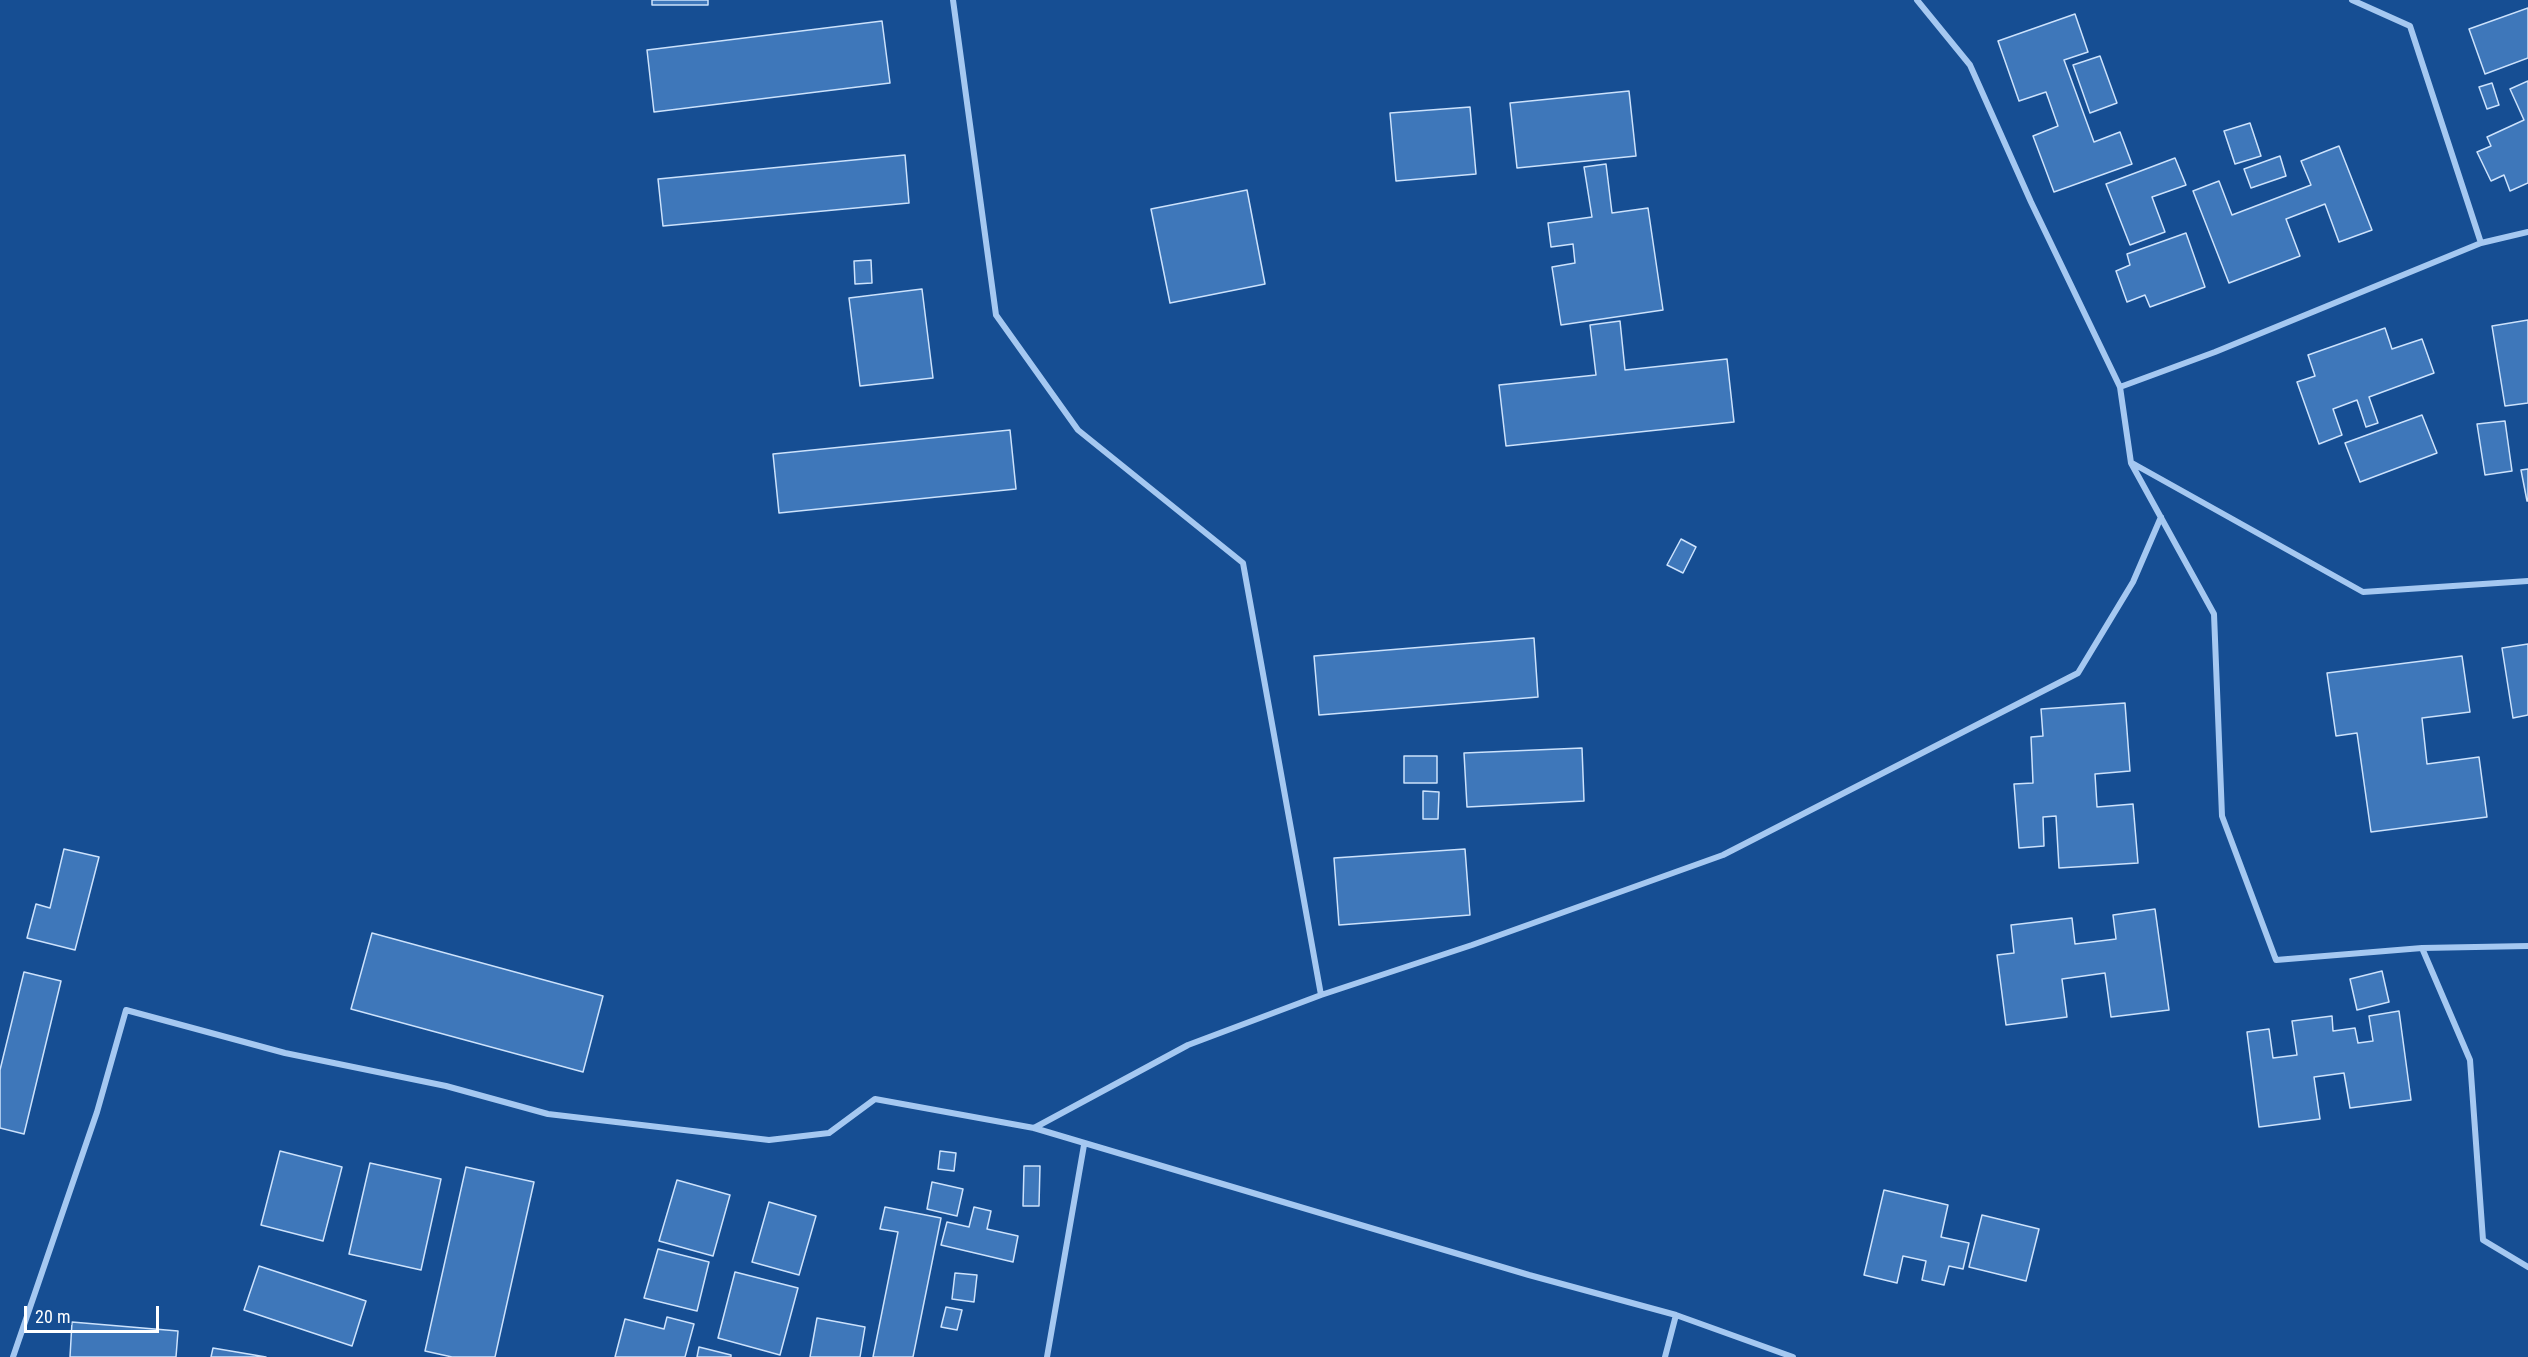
<!DOCTYPE html>
<style>
body{margin:0}
#map{position:relative;width:2528px;height:1357px;overflow:hidden;background:#164e93;font-family:"Roboto Condensed",sans-serif}
canvas{display:block}
.scale{position:absolute;left:24px;top:1306px;width:135px;height:27px;box-sizing:border-box;border:3px solid #fff;border-top:0;padding-left:8px;font-size:18px;line-height:21px;white-space:nowrap;color:#fff;-webkit-text-stroke:4px #164e93;paint-order:stroke}
</style>
<div id="map">
<canvas width="2528" height="1357"></canvas>
<div class="scale">20 m</div>
</div>
<script>
const c = document.querySelector('canvas').getContext('2d');
c.lineJoin = 'round';
function fillPath(path, color) { c.fillStyle = color; c.fill(path, 'evenodd'); }
function stroke(path, color, width, dash) { c.strokeStyle = color; c.lineWidth = width; c.lineCap = dash ? 'butt' : 'round'; c.setLineDash(dash || []); c.stroke(path); }
const building = new Path2D(`
 M652 0H708V5H652Z
 M2528 8V58L2485 74 2469 29Z
 M2075 14 2088 52 2064 60 2094 142 2120 132 2132 164 2054 192 2033 136 2058 126 2046 92 2019 101 1998 41Z
 M882 21 890 83 654 112 647 50Z
 M2100 56 2117 103 2090 113 2073 65Z
 M2528 81V183L2510 191 2504 175 2491 181 2477 152 2491 146 2487 137 2524 120 2510 89Z
 M2492 83 2499 105 2487 109 2479 87Z
 M1629 91 1636 156 1517 168 1510 103Z
 M1470 107 1476 174 1396 181 1390 113Z
 M2250 123 2261 156 2235 164 2224 131Z
 M2339 146 2372 230 2339 242 2325 204 2286 219 2300 256 2229 283 2193 191 2219 181 2232 215 2311 185 2301 161Z
 M905 155 909 203 663 226 658 179Z
 M2280 156 2286 176 2251 188 2244 169Z
 M2175 158 2186 185 2152 197 2165 232 2130 245 2106 184Z
 M1606 164 1612 213 1648 208 1663 310 1561 325 1552 267 1575 263 1573 244 1551 247 1548 223 1592 217 1584 167Z
 M1247 190 1265 284 1170 303 1151 209Z
 M2186 233 2205 287 2150 307 2145 295 2127 302 2116 271 2130 265 2127 254Z
 M871 260 872 283 855 284 854 261Z
 M922 289 933 378 860 386 849 298Z
 M2528 320V403L2505 406 2492 326Z
 M1620 321 1625 370 1727 359 1734 422 1506 446 1499 385 1596 375 1590 325Z
 M2385 328 2392 349 2422 339 2434 373 2369 397 2378 423 2366 427 2357 400 2333 409 2342 435 2319 444 2297 382 2315 376 2308 355Z
 M2422 415 2437 453 2360 482 2345 443Z
 M2505 421 2512 471 2485 475 2477 424Z
 M1010 430 1016 489 779 513 773 454Z
 M2528 469V501H2527L2521 470Z
 M1681 539 1696 547 1683 573 1667 565Z
 M1534 638 1538 697 1319 715 1314 656Z
 M2528 644V715L2513 718 2502 648Z
 M2462 656 2470 712 2422 718 2427 764 2479 757 2487 817 2371 832 2357 733 2336 736 2327 673Z
 M2125 703 2130 771 2095 774 2097 807 2133 804 2138 863 2059 868 2056 816 2043 817 2044 846 2019 848 2014 784 2033 783 2031 737 2043 736 2041 709Z
 M1582 748 1584 801 1467 807 1464 753Z
 M1404 756H1437V783H1404Z
 M1423 791 1439 792 1438 819H1423Z
 M64 849 99 857 75 950 27 938 36 904 50 908Z
 M1465 849 1470 915 1339 925 1334 858Z
 M2155 909 2169 1010 2111 1017 2105 973 2062 979 2067 1017 2006 1025 1997 955 2014 953 2011 925 2072 918 2075 944 2116 939 2113 915Z
 M372 933 603 996 583 1072 351 1009Z
 M2382 971 2389 1002 2357 1010 2350 979Z
 M24 972 61 981 24 1134 0 1128V1070Z
 M2399 1011 2411 1100 2350 1108 2344 1073 2314 1077 2320 1119 2259 1127 2247 1032 2269 1029 2273 1058 2297 1055 2292 1021 2332 1016 2333 1031 2355 1028 2358 1043 2373 1041 2369 1016Z
 M280 1151 342 1167 323 1241 261 1225Z
 M940 1151 956 1153 954 1171 938 1169Z
 M370 1163 441 1179 421 1270 349 1254Z
 M1024 1166H1040L1039 1206H1023Z
 M466 1167 534 1182 495 1357H452L425 1351Z
 M677 1180 730 1195 713 1256 659 1241Z
 M932 1182 963 1189 957 1216 927 1209Z
 M1884 1190 1948 1205 1941 1237 1969 1243 1963 1269 1949 1266 1944 1285 1922 1280 1926 1261 1903 1256 1897 1283 1864 1275Z
 M769 1202 816 1216 799 1275 752 1262Z
 M885 1207 941 1218 913 1357H873L898 1232 880 1229Z
 M974 1207 991 1211 987 1229 1018 1236 1013 1262 941 1245 947 1222 969 1227Z
 M1982 1215 2039 1229 2026 1281 1969 1267Z
 M658 1249 709 1262 697 1311 644 1298Z
 M259 1266 366 1301 352 1346 244 1310Z
 M735 1272 798 1288 780 1355 718 1338Z
 M955 1273 977 1275 974 1302 952 1299Z
 M946 1307 962 1310 957 1330 941 1327Z
 M667 1317 694 1324 685 1357H615L625 1319 664 1329Z
 M817 1318 865 1327 860 1357H810Z
 M72 1322 178 1331 176 1357H70Z
 M699 1347 731 1355V1357H697Z
 M213 1348 266 1357H211Z`);
const minor = new Path2D(`
 M953 0 996 315 1078 430 1243 563 1321 995
 M1917 0 1970 65 2031 202 2120 387 2131 463 2214 614 2222 816 2276 960 2422 948 2470 1060 2483 1240 2528 1267
 M2352 0 2410 26 2481 243
 M2120 387 2215 352 2481 243 2528 232
 M2132 463 2363 592 2528 581
 M2422 948 2528 946
 M1034 1128 1188 1045 1321 995 1472 945 1723 855 2078 673 2133 582 2161 517
 M13 1357 97 1112 126 1010 285 1053 446 1086 548 1114 769 1140 829 1133 875 1099 1034 1128 1529 1275 1676 1315 1793 1357
 M1047 1357 1084 1145
 M1665 1357 1676 1315`);
fillPath(building, '#3e77ba');
stroke(building, '#cce2fc', 1.5);
stroke(minor, '#a5c8f1', 6);
</script>
